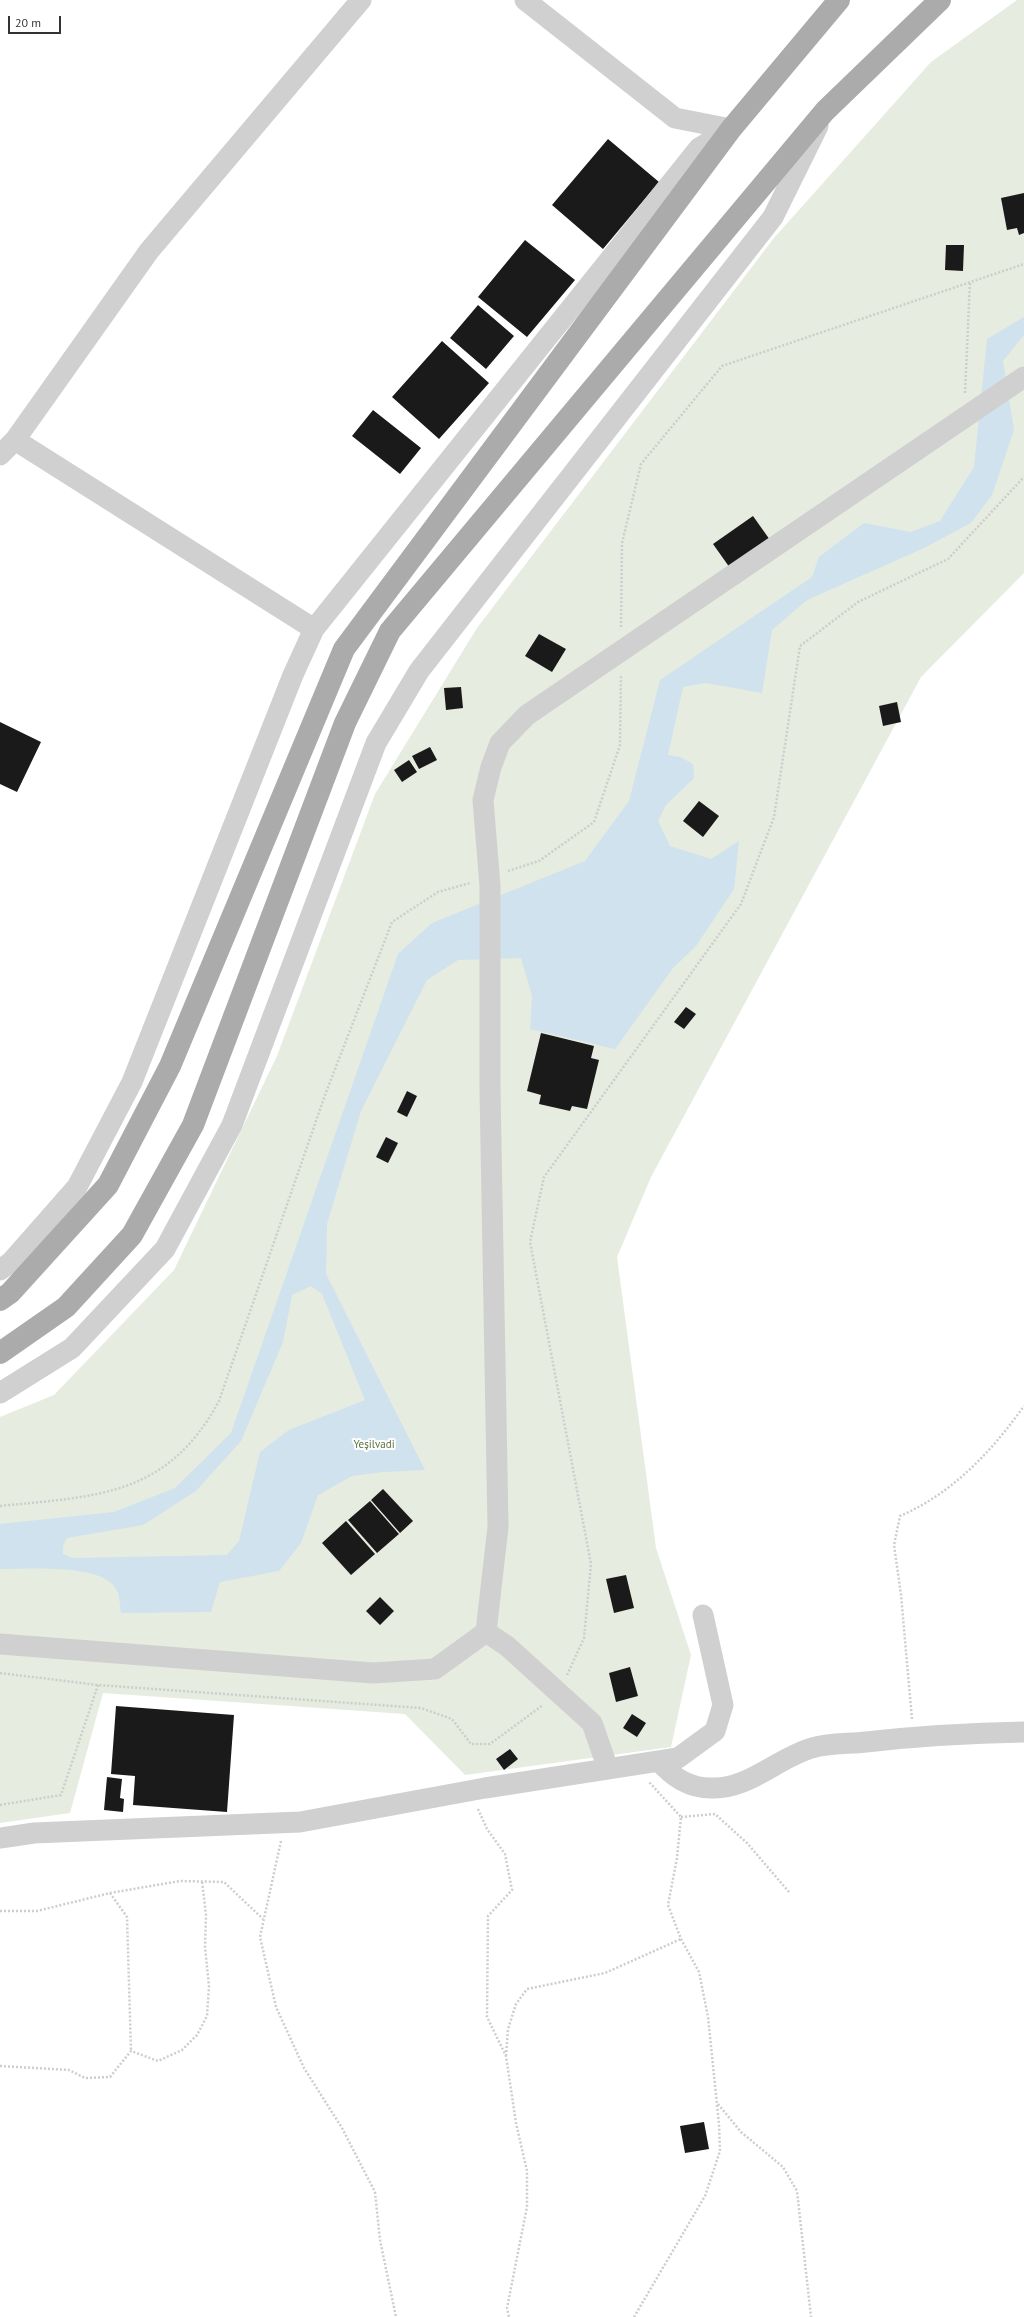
<!DOCTYPE html>
<meta charset="utf-8">
<style>
body{margin:0}
#map{position:relative;width:1024px;height:2317px;overflow:hidden;background:#fff;font-family:"PT Sans",sans-serif}
canvas{display:block}
.scale{position:absolute;left:8px;top:16px;width:53px;height:18px;box-sizing:border-box;border:2px solid #333;border-top:0;padding-left:5px;font-size:12px;line-height:14px;white-space:nowrap;color:#333;-webkit-text-stroke:3px #fff;paint-order:stroke}
</style>
<div id="map">
<canvas width="1024" height="2317"></canvas>
<div class="scale">20 m</div>
</div>
<script>
const c = document.querySelector('canvas').getContext('2d');
c.lineJoin = 'round';
function fillPath(path, color) { c.fillStyle = color; c.fill(path, 'evenodd'); }
function stroke(path, color, width, dash) { c.strokeStyle = color; c.lineWidth = width; c.lineCap = dash ? 'butt' : 'round'; c.setLineDash(dash || []); c.stroke(path); }
function label(font, color, halo, rows, align = 'center') {
  c.font = font + ' "PT Sans",sans-serif'; c.lineWidth = 4; c.setLineDash([]); c.textBaseline = 'middle'; c.strokeStyle = halo; c.fillStyle = color; for (const [text, x, y, turn = 0] of rows) {
    c.save(); c.translate(x, y); c.rotate((+turn || 0) * Math.PI / 180); c.textAlign = isNaN(turn) ? turn : align; if (halo) c.strokeText(text, 0, 0); c.fillText(text, 0, 0); c.restore();
  }
}
const green = new Path2D(`
 M1017 0H1024V573L921 677 651 1177 617 1257 656 1548 691 1655 671 1747 465 1775 405 1714 103 1693 70 1813 0 1823V1417L54 1395 174 1270 277 1056 375 794 477 628 774 238 931 62Z`);
const water = new Path2D(`
 M1024 317V335L1003 361 1014 430 992 495 971 523 924 548 807 600 772 630 762 693 706 683 683 687 668 755 680 757 693 764 694 778 666 805 658 821 670 846 711 859 739 841 734 889 696 946 673 968 615 1049 530 1029 532 996 521 958 458 960 427 980 361 1111 327 1224 326 1274 425 1470 383 1472 352 1476 318 1495 301 1543 279 1571 220 1582 211 1612 121 1613C120 1606 120 1595 116 1589 103 1563 26 1569 0 1569V1524L114 1512 175 1488 231 1433 398 954 432 923 585 861 629 801 660 680 812 577 819 557 864 523 911 532 940 521 974 467 987 339ZM311 1286 322 1294 365 1400 289 1430 260 1452 239 1541 227 1555 72 1558 63 1554V1546L67 1538 143 1525 196 1491 241 1441 283 1342 292 1295Z`);
const building = new Path2D(`
 M608 139 659 182 603 249 552 205Z
 M1024 193V233L1019 235 1017 228 1007 230 1001 198Z
 M525 240 575 280 527 337 478 297Z
 M946 245H964L963 271 945 270Z
 M478 305 514 336 486 369 450 338Z
 M442 341 489 383 439 439 392 397Z
 M373 410 421 448 400 474 352 436Z
 M753 516 770 540 730 568 713 544Z
 M539 634 566 649 552 672 525 656Z
 M461 687 463 708 446 710 444 688Z
 M897 702 901 722 883 726 879 706Z
 M0 722 41 742 17 792 0 784Z
 M430 747 437 760 419 769 412 756Z
 M409 760 417 772 402 782 394 770Z
 M699 801 719 816 703 837 683 821Z
 M686 1007 696 1014 684 1029 674 1022Z
 M541 1033 594 1046 591 1058 599 1060 587 1109 572 1106 570 1111 539 1104 541 1095 527 1091Z
 M407 1091 417 1096 407 1117 397 1112Z
 M386 1137 398 1143 388 1163 376 1157Z
 M383 1489 413 1521 400 1533 371 1500Z
 M370 1501 399 1534 377 1553 348 1520Z
 M346 1521 375 1554 351 1575 322 1543Z
 M626 1575 634 1608 614 1613 606 1579Z
 M380 1597 394 1611 380 1625 366 1611Z
 M630 1667 638 1696 616 1702 609 1673Z
 M116 1706 234 1715 227 1812 133 1805 135 1776 111 1774Z
 M632 1714 646 1723 637 1737 623 1728Z
 M510 1749 518 1759 504 1770 496 1759Z
 M107 1777 122 1779 120 1798 124 1799 123 1812 104 1810Z
 M704 2122 709 2149 685 2153 680 2126Z`);
const path = new Path2D(`
 M965 393 970 282
 M621 627 622 543 641 464 722 366 1024 264
 M508 871 539 861 594 822 620 745 621 674
 M0 1506C97 1496 167 1497 219 1401L325 1095 392 922 438 892 470 883
 M0 1673 98 1685 421 1708 452 1719 471 1744H490L543 1705
 M567 1675 584 1638 591 1564 530 1242 544 1177 741 904 774 817 800 646 858 602 948 559 1024 477
 M912 1719 901 1595 894 1545 900 1516C953 1493 991 1452 1024 1406
 M0 1805 61 1795 98 1685
 M478 1809 487 1829 505 1854 512 1890 488 1916 487 2017 506 2056 516 2123 527 2171V2207L507 2308 509 2317
 M681 1817 715 1814 747 1843 789 1892
 M281 1841 260 1937 276 2007 304 2068 342 2128 375 2192 380 2240 396 2317
 M110 1893 127 1917 131 2051
 M0 1911H37L110 1893 180 1881 224 1882 263 1919
 M506 2056 508 2029 516 2004 527 1989 605 1973 681 1939
 M0 2066 69 2070 85 2078 110 2077 131 2051 158 2061 182 2050 197 2035 207 2016 209 1986 205 1947 206 1915 202 1881
 M718 2104 741 2132 783 2167 797 2191 811 2317
 M634 2317 705 2196 720 2151 719 2124 708 2017 699 1972 681 1939 668 1905 677 1858 681 1817 649 1782`);
const minor = new Path2D(`
 M525 0 675 118 731 129
 M0 455 15 440
 M314 629 15 440 149 251 361 0
 M0 1270 11 1262 77 1187 132 1082 293 675 314 629 699 148 731 129
 M0 1393 72 1348 165 1249 232 1125 376 743 419 671 773 217 818 126
 M486 1632 507 1646 592 1723 608 1769
 M0 1644 373 1673 435 1669 486 1632 498 1527 490 1089V886L483 800 491 767 500 743 527 715 1024 377
 M659 1761C672 1777 690 1788 711 1788 748 1790 777 1758 812 1748 828 1743 849 1744 866 1742 919 1736 971 1733 1024 1732
 M0 1838 34 1833 300 1822 485 1788 678 1758 715 1731 723 1705 703 1615`);
const major = new Path2D(`
 M0 1300 10 1293 108 1185 170 1066 344 649 731 129 839 0
 M0 1353 66 1307 132 1235 193 1125 345 723 390 631 825 111 940 0`);
const parkNames = [
 ["Yeşilvadi",374,1445]
];
fillPath(green, '#e6ecdf');
fillPath(water, '#cfe2ee');
fillPath(building, '#1a1a1a');
stroke(path, '#cdcdcd', 2.5, [2, 2]);
stroke(minor, '#d0d0d0', 21);
stroke(major, '#ababab', 22);
label('11px', '#56703f', '#fff', parkNames);
</script>
